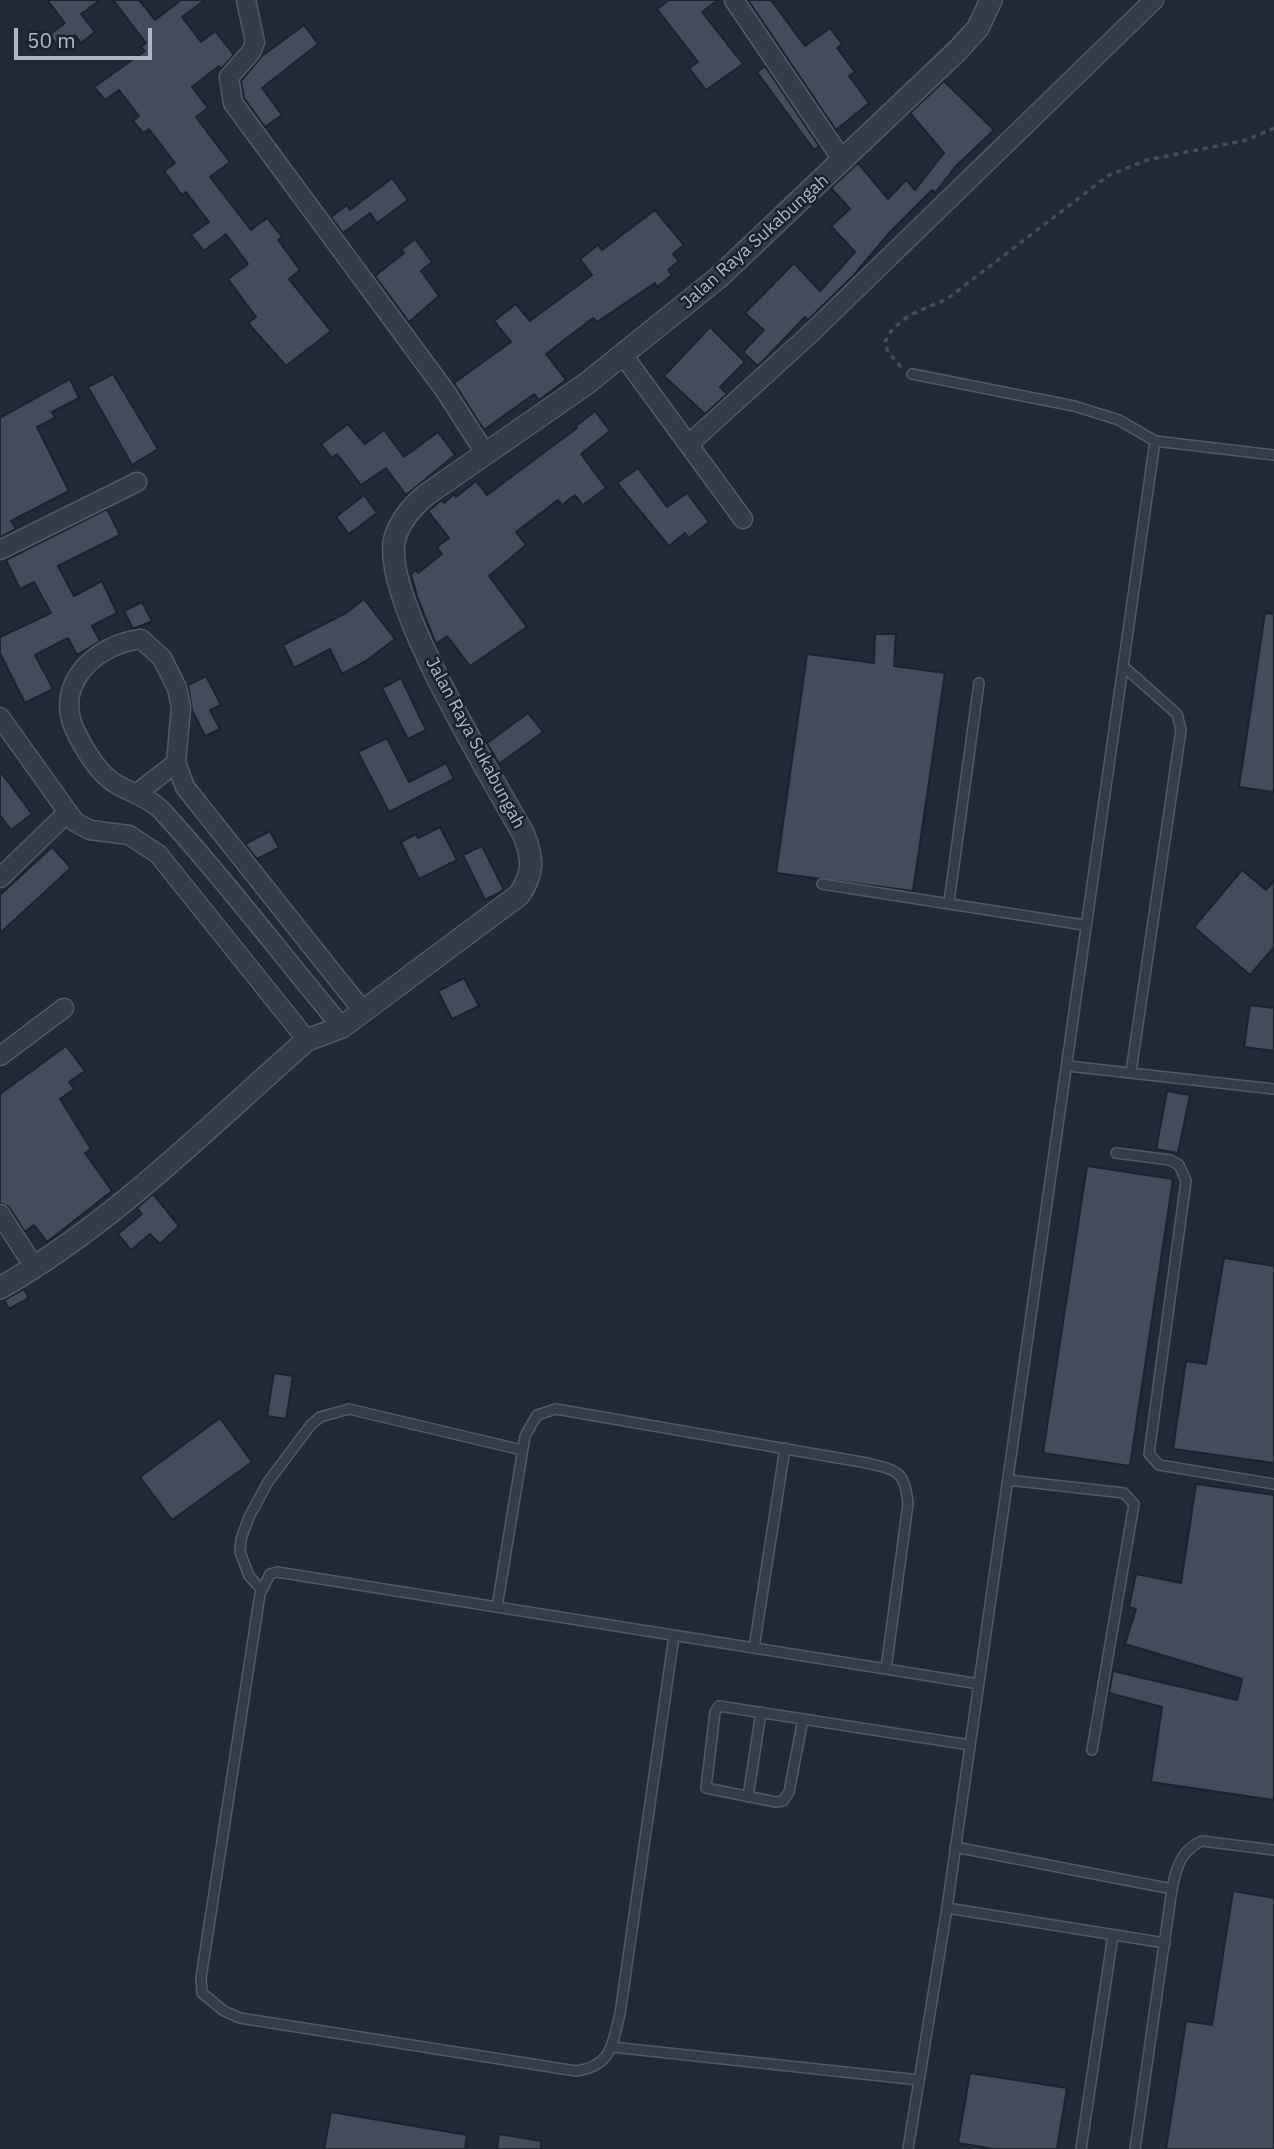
<!DOCTYPE html>
<style>
body{margin:0}
#map{position:relative;width:1274px;height:2149px;overflow:hidden;background:#212a38;font-family:"IBM Plex Sans",sans-serif}
canvas{display:block}
.scale{position:absolute;left:14px;top:28px;width:138px;height:32px;box-sizing:border-box;border:4px solid #b0b6c5;border-top:0;padding-left:9px;font-size:21px;line-height:24px;white-space:nowrap;color:#b0b6c5;-webkit-text-stroke:5px #1a212d;paint-order:stroke}
</style>
<div id="map">
<canvas width="1274" height="2149"></canvas>
<div class="scale">50 m</div>
</div>
<script>
const c = document.querySelector('canvas').getContext('2d');
c.lineJoin = 'round';
function fillPath(path, color) { c.fillStyle = color; c.fill(path, 'evenodd'); }
function stroke(path, color, width, dash) { c.strokeStyle = color; c.lineWidth = width; c.lineCap = dash ? 'butt' : 'round'; c.setLineDash(dash || []); c.stroke(path); }
function label(font, color, halo, rows, align = 'center') {
  c.font = font + ' "IBM Plex Sans",sans-serif'; c.lineWidth = 5; c.setLineDash([]); c.textBaseline = 'middle'; c.strokeStyle = halo; c.fillStyle = color; for (const [text, x, y, turn = 0] of rows) {
    c.save(); c.translate(x, y); c.rotate((+turn || 0) * Math.PI / 180); c.textAlign = isNaN(turn) ? turn : align; if (halo) c.strokeText(text, 0, 0); c.fillText(text, 0, 0); c.restore();
  }
}
const building = new Path2D(`
 M47 0H100L81 14 95 32 81 43 75 35 59 47 49 35 65 23Z
 M113 0H139L155 20 181 0H205L182 17 201 42 215 31 234 55 221 69 219 66 192 87 208 108 196 117 230 162 210 177 251 230 267 218 282 237 278 240 300 270 289 279 331 331 286 366 248 323 256 317 228 279 248 264 226 234 204 251 191 235 209 222 186 192 182 195 164 171 175 163 149 129 143 133 133 121 139 116 119 90 105 100 94 87 145 51 141 47 146 43Z
 M669 0H718L702 12 743 64 706 90 689 68 698 62 657 9Z
 M748 0H771L805 46 830 28 842 44 837 48 855 72 849 76 869 103 836 130Z
 M304 25 318 44 262 88 282 115 265 127 244 98 241 81 262 56Z
 M765 66 819 146 814 150 757 72Z
 M944 81 994 130 956 166 935 193 932 190 890 232 853 276 808 320 805 317 758 366 743 352 764 330 745 313 794 263 820 291 855 252 831 226 850 209 831 188 858 163 888 199 906 180 915 190 944 153 910 113Z
 M392 178 408 200 377 223 370 213 343 233 331 217 347 205 350 210Z
 M655 210 684 245 673 254 679 261 668 270 672 275 657 287 655 283 597 322 593 318 546 354 566 380 539 400 534 394 484 430 454 383 511 342 494 321 516 304 530 321 592 275 580 259 598 245 602 250Z
 M415 239 432 262 421 271 439 296 409 322 375 276 404 253 401 250Z
 M710 327 745 362 720 387 727 394 705 414 664 376Z
 M113 374 158 449 132 465 88 387Z
 M70 379 79 398 52 412 55 418 37 427 69 491 11 521 16 529 0 537V418Z
 M595 411 610 431 581 454 606 488 583 505 575 495 562 505 558 500 516 532 526 545 489 576 527 627 470 666 447 636 436 644 417 596 411 574 416 570 418 573 442 554 437 547 449 538 428 511 442 500 444 503 454 494 456 497 476 481 487 495 577 428 576 426Z
 M348 424 365 444 384 430 404 457 438 432 455 455 406 495 386 468 361 485 337 454 332 458 321 444Z
 M638 468 667 507 687 493 709 522 689 538 685 533 669 546 617 483Z
 M364 495 377 513 349 534 336 517Z
 M107 509 120 535 58 566 74 596 102 581 117 613 92 626 100 641 87 649 77 655 68 638 35 655 53 689 25 703 0 653V637L51 613 34 582 20 589 6 560Z
 M364 599 395 639 366 661 342 674 330 649 294 668 283 645 346 613Z
 M142 602 152 621 133 629 124 611Z
 M1265 613 1274 614V792L1239 787Z
 M875 634H896L894 666 945 673 913 891 776 873 807 654 874 663Z
 M206 676 221 705 210 710 220 729 205 736 192 710 188 685Z
 M401 678 426 730 408 739 382 688Z
 M528 713 543 732 499 764 487 743Z
 M387 738 409 782 446 763 454 779 389 812 358 752Z
 M0 771 32 814 11 830 0 815Z
 M440 827 457 860 419 879 401 842 416 834 418 838Z
 M270 831 279 848 257 859 245 844Z
 M482 846 504 890 485 900 463 855Z
 M52 847 71 868 0 933V895Z
 M1242 870 1266 890 1274 881V947L1250 975 1194 927Z
 M464 978 479 1006 452 1019 438 991Z
 M1250 1005 1274 1008V1051L1244 1047Z
 M66 1046 85 1071 69 1082 74 1089 60 1099 91 1149 85 1153 112 1191 47 1242 34 1225 25 1232 9 1207 0 1203V1094Z
 M1167 1091 1190 1095 1178 1153 1156 1149Z
 M1087 1166 1173 1179 1130 1466 1043 1453Z
 M153 1194 179 1226 160 1244 150 1234 131 1250 118 1234 142 1214 137 1208Z
 M1224 1258 1274 1266V1463L1173 1449 1186 1361 1206 1364Z
 M24 1289 29 1298 9 1309 4 1300Z
 M274 1373 293 1376 286 1419 267 1416Z
 M220 1418 252 1462 172 1520 140 1477Z
 M1196 1484 1274 1495V1800L1151 1782 1162 1707 1109 1693 1113 1671 1237 1700 1242 1679 1125 1644 1136 1609 1129 1607 1136 1574 1181 1583Z
 M1233 1891 1274 1898V2149H1166L1186 2021 1212 2025Z
 M970 2073 1067 2088 1057 2149H994L958 2143Z
 M331 2112 467 2135 465 2149H324Z
 M499 2134 541 2141V2149H497Z`);
const path = new Path2D(`
 M901 367 888 352 885 342 893 328 910 315 947 299 1109 175 1147 160 1247 140 1274 128`);
const service = new Path2D(`
 M912 374 1074 406 1119 420 1155 441 1274 455
 M1124 667 1177 714 1181 730 1131 1072
 M822 884 1084 925
 M949 902 979 683
 M1068 1066 1274 1089
 M1116 1153 1170 1160 1179 1165 1186 1181 1149 1454 1159 1465 1274 1484
 M1008 1480 1124 1493 1134 1504 1092 1750
 M261 1589 249 1576 240 1552 241 1539 249 1517 268 1482 310 1426 320 1417 349 1409 522 1450
 M497 1607 525 1436 537 1415 556 1409 867 1463C897 1470 905 1471 908 1504L886 1669
 M674 1636 620 2014C612 2045 612 2066 576 2071L240 2018 224 2011 202 1993 201 1978 260 1594 270 1574 277 1572 886 1669 979 1684
 M754 1648 785 1448
 M803 1719 789 1792 783 1801 776 1802 706 1788 715 1712 719 1706 970 1745
 M748 1797 761 1712
 M955 1847 1172 1889C1176 1868 1181 1850 1202 1841L1274 1850
 M947 1908 1165 1943
 M612 2047 919 2080
 M908 2149 947 1908 1155 441
 M1081 2149 1113 1935
 M1135 2149 1172 1889`);
const minor = new Path2D(`
 M246 0 255 42 251 52 229 77 233 103 446 392 485 453
 M734 0 843 161
 M623 355 743 519
 M689 444 810 334 1154 0
 M0 550 137 482
 M0 717 75 822 90 830 129 835 158 854 307 1040
 M136 794 176 763
 M0 878 67 813
 M342 1027C282 956 225 879 162 811 150 798 131 793 116 784 98 773 84 749 75 730 53 683 97 644 141 639L162 658 177 688 181 707 176 763 185 787 363 1011
 M0 1056 64 1008
 M0 1214 35 1268`);
const tertiary = new Path2D(`
 M0 1288C114 1223 209 1126 307 1040L342 1027 519 895C534 873 533 859 524 835 493 779 379 594 395 538 400 520 413 506 426 495L586 384 719 277 957 51 978 28 991 0`);
const streetNames = [
 ["Jalan Raya Sukabungah",755,242,-42],
 ["Jalan Raya Sukabungah",475,743,62]
];
fillPath(building, '#434c5d');
stroke(building, '#1c232f', 2);
stroke(service, '#535966', 12);
stroke(minor, '#535966', 21);
stroke(tertiary, '#535966', 24);
stroke(path, '#415256', 3.5, [5, 5]);
stroke(service, '#353c48', 9);
stroke(minor, '#353c48', 18);
stroke(tertiary, '#353c48', 21);
label('18px', '#b0b6c5', '#1a212d', streetNames);
</script>
